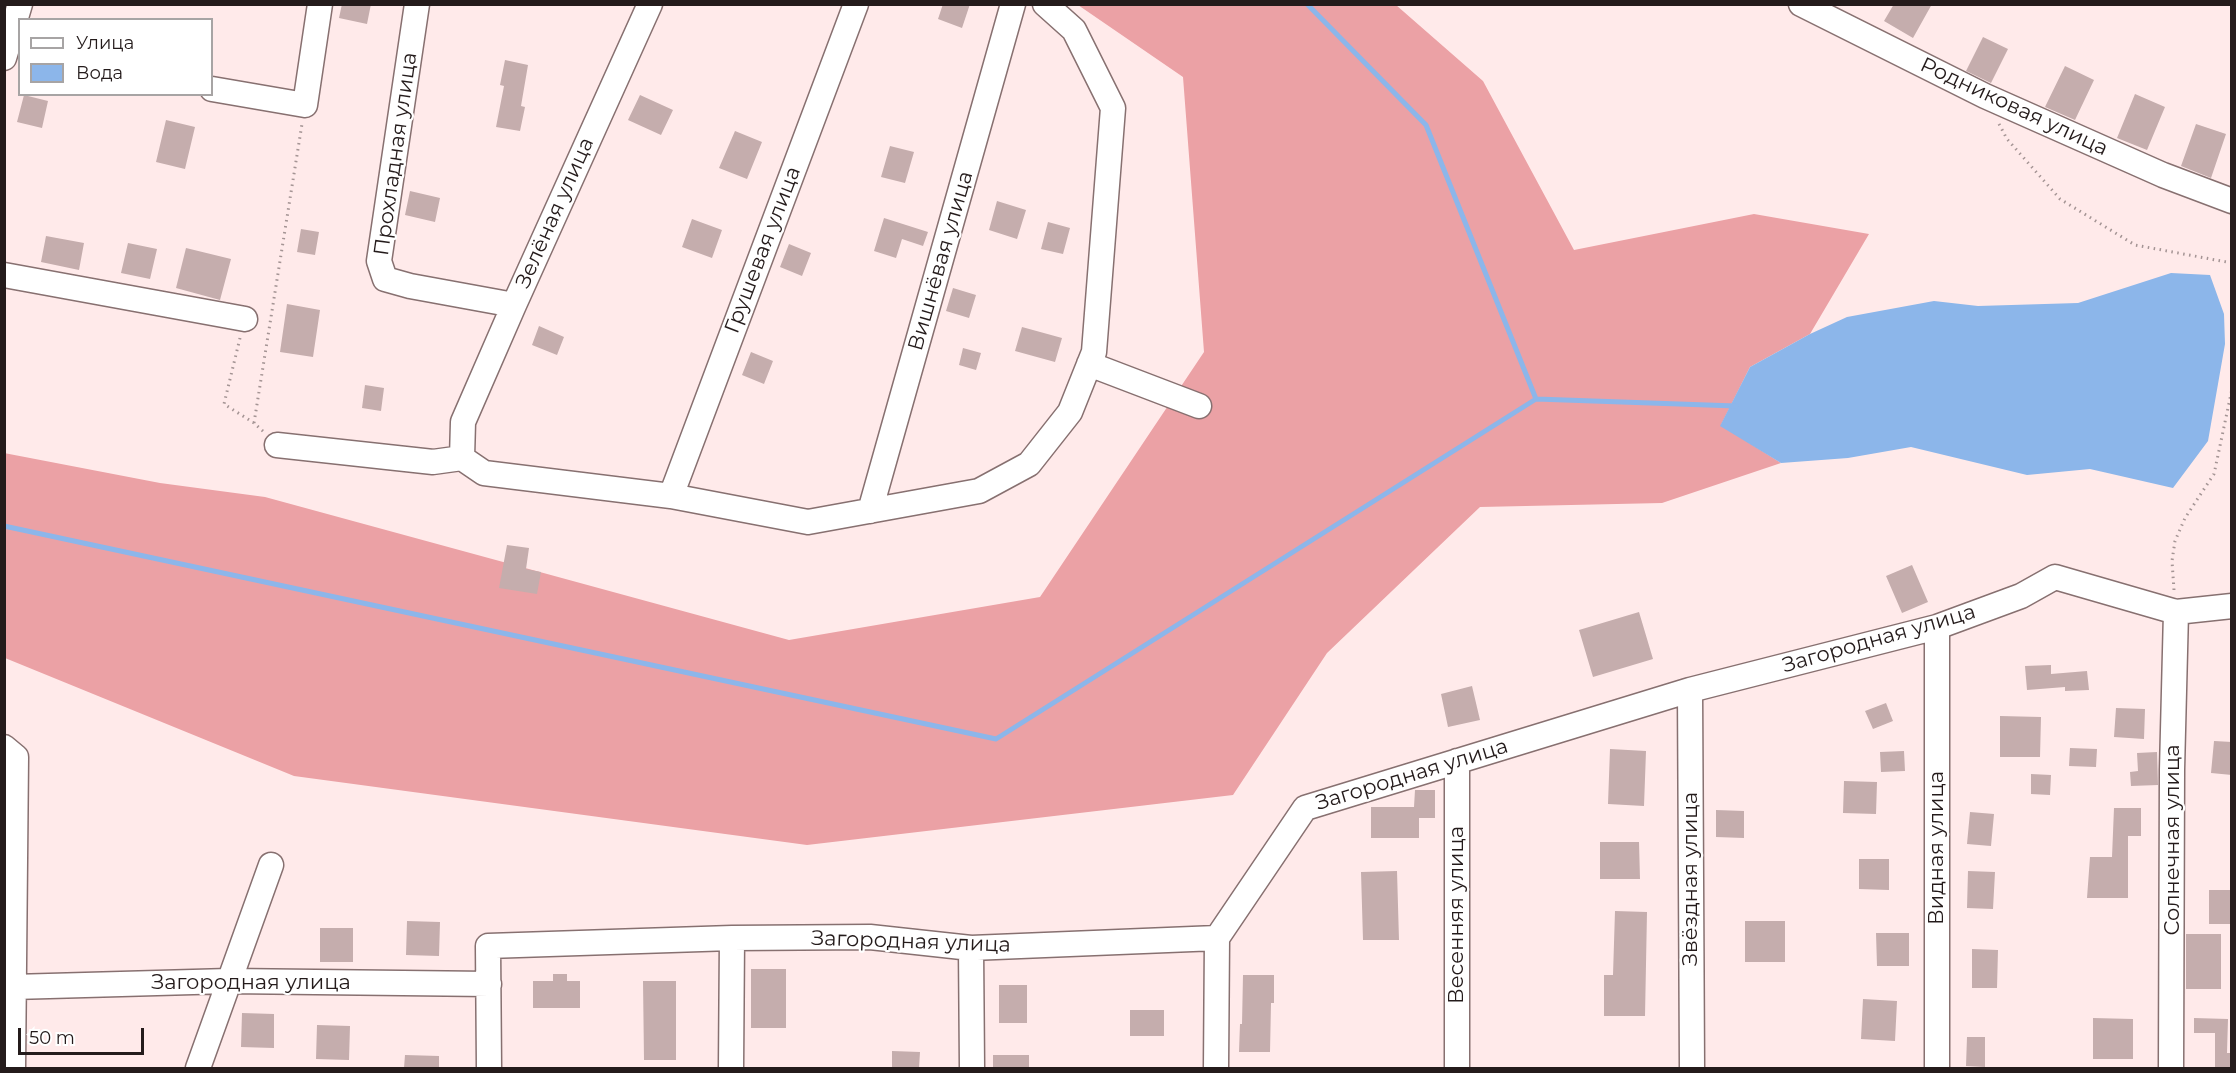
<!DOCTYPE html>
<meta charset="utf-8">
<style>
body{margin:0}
#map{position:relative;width:2236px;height:1073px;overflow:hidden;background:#ffeaea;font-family:Montserrat,sans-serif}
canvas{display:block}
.frame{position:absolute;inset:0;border:6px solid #241b1b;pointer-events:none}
.legend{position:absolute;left:18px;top:18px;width:195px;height:78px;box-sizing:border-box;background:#fff;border:2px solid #a7a4a4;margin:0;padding:8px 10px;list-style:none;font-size:18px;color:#241b1b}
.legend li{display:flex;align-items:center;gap:12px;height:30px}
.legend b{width:30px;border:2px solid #a7a4a4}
.scale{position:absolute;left:18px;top:1028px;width:126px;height:27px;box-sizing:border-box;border:3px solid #241b1b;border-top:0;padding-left:8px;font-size:18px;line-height:21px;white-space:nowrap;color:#241b1b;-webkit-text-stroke:4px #fff;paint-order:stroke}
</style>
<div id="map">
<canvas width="2236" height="1073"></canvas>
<div class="frame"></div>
<ul class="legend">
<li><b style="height:8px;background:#fff"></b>Улица</li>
<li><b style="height:16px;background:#8cb6ea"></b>Вода</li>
</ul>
<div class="scale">50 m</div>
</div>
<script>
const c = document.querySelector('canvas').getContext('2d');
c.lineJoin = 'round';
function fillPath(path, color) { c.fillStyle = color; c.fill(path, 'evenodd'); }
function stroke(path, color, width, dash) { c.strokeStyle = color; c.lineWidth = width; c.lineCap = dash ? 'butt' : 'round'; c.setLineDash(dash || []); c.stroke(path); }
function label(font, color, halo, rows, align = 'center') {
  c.font = font + ' Montserrat,sans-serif'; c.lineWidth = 4.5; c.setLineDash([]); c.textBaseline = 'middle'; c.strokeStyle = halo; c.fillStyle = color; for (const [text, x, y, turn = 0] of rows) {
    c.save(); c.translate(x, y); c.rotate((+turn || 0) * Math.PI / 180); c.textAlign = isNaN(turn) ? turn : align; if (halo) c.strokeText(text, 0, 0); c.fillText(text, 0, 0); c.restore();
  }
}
const forest = new Path2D(`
 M1078 5H1396L1483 81 1574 250 1754 214 1869 234 1810 334 1750 367 1721 425 1781 463 1662 503 1480 507 1327 653 1233 795 807 845 294 776 5 658 4 453 160 483 265 497 789 640 1040 597 1204 352 1183 77Z`);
const water = new Path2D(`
 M2171 273 2210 275 2224 314 2225 344 2208 441 2173 488 2090 469 2027 475 1911 447 1848 458 1781 463 1720 426 1750 367 1810 334 1847 317 1934 301 1978 306 2078 303Z`);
const stream = new Path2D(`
 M1307 4 1426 125 1536 399
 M4 526 996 739 1536 399 1736 406`);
const building = new Path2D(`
 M342 4H371L367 24 339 18Z
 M943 4H970L962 28 938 19Z
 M1894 4H1932L1913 38 1884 21Z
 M1983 37 2008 49 1991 83 1966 71Z
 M505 60 528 65 521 106 525 107 520 131 496 127 504 86 500 85Z
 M2065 66 2094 80 2075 120 2045 107Z
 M2135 94 2165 107 2147 150 2117 138Z
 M24 95 48 101 42 128 17 122Z
 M640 95 673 110 661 135 628 120Z
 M166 120 195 127 185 169 156 162Z
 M2196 124 2226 134 2211 178 2181 166Z
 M735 131 762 142 747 179 719 168Z
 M890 146 914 152 905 183 881 177Z
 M410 191 440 198 435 222 405 215Z
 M997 201 1026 210 1017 239 989 230Z
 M884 218 928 232 923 246 902 239 896 258 874 251Z
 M692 219 722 230 712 258 682 247Z
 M1048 222 1070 228 1063 254 1041 249Z
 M301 229 319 232 315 255 297 252Z
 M46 236 84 243 79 270 41 262Z
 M128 243 157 249 150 279 121 273Z
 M789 244 811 253 802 276 780 267Z
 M186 248 231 259 220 300 176 288Z
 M953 288 976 295 969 318 946 311Z
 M287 304 320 310 313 357 280 352Z
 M539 326 564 337 557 355 532 345Z
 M1022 327 1062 338 1055 362 1015 351Z
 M963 348 981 353 976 370 959 365Z
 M751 352 773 361 764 384 742 375Z
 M365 385 384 388 381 411 362 408Z
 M507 545 529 548 526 569 541 572 537 594 499 588Z
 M1912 565 1928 602 1902 613 1886 576Z
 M1639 612 1653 659 1593 677 1579 630Z
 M2051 665V674L2087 671 2089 690 2065 691V687L2027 690 2025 666Z
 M1472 686 1480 720 1448 727 1441 694Z
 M1886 703 1893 721 1873 729 1865 711Z
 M2116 708 2145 709 2144 739 2114 737Z
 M2000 716 2041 717 2040 757H2000Z
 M2214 741 2232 742V775L2211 773Z
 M2070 748 2097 749 2096 767 2069 766Z
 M1610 749 1646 751 1644 806 1608 804Z
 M1904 751 1905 771 1881 772 1880 752Z
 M2157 752 2158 785 2131 786 2130 772 2138 771 2137 753Z
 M2031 774 2051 775 2050 795 2031 794Z
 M1844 781 1877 782 1876 814 1843 813Z
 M1415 790H1435V818H1419V838H1371V807H1414Z
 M2114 808H2141V836H2128V898H2087L2090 857H2112Z
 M1716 810 1744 811V838L1716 837Z
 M1970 812 1994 814 1991 846 1967 844Z
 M1600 842H1639L1640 879H1600Z
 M1859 859H1889V890L1859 889Z
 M1397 871 1399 940H1363L1361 872Z
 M1968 871 1995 872 1993 909 1967 908Z
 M2209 890H2232V924H2209Z
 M1615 911 1647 912 1645 1016H1604V975H1613Z
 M407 921 440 922 439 956 406 955Z
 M1745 921H1785V962H1745Z
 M320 928H353V962H320Z
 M1876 933H1909V966H1877Z
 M2186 934H2221V989H2186Z
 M1972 949 1998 950 1997 988H1972Z
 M751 969H786V1028H751Z
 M553 974H567V981H580V1008H533V981H553Z
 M1243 975H1274V1003H1271L1270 1052H1239L1240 1024H1242Z
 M643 981H676V1060H644Z
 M999 985H1027V1023H999Z
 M1863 999 1897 1001 1895 1041 1861 1039Z
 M1130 1010H1164V1036H1130Z
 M242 1013 274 1014V1048L241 1047Z
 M2093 1018 2133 1019V1059H2093Z
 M2194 1018 2228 1019 2227 1053H2232V1068H2215V1033H2194Z
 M317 1025 350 1026 349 1060 316 1059Z
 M1967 1037H1985V1067L1966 1066Z
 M892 1051 920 1052 919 1068H892Z
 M405 1055 439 1056V1068H404Z
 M993 1055H1029V1068H993Z`);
const path = new Path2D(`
 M1999 124 2007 139 2060 199 2135 245 2232 263
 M240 338 224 404 254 423 264 432
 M254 423 302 124
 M2174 590 2172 561 2175 541 2185 518 2214 474 2232 389`);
const minor = new Path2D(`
 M417 4 379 261 385 279 410 286 514 305
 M650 4 514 305 463 422 462 458 484 473 671 496 808 522 979 491 1029 464 1070 412 1094 352 1113 108 1074 30 1045 4
 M1801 4 1985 96 2163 175 2232 201
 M4 58 20 4
 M212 89 305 105 320 4
 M4 275 245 319
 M1089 364 1199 406
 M277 445 433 462 462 458
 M671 496 856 4
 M870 511 1013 4
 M1937 627V1068
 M1690 690 1692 1068
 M4 747 16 757 13 1068
 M1457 761V1068
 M1217 938 1305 808 1690 690 1937 627 2021 596 2055 577 2176 612 2232 606
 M971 948 972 1068
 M13 987 229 981 489 984
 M198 1068 271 865
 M489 1068 488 946 732 938 870 937 971 948 1217 938
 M731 1068 732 938
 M1216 1068 1217 938
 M2171 1068 2172 770 2176 612`);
const streetNames = [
 ["Родниковая улица",2014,107,25],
 ["Прохладная улица",396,154,-82],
 ["Зелёная улица",555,213,-66],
 ["Грушевая улица",763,250,-69],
 ["Вишнёвая улица",941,261,-74],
 ["Загородная улица",1879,639,-16],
 ["Загородная улица",1412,775,-17],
 ["Солнечная улица",2173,840,-90],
 ["Видная улица",1937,848,-90],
 ["Звёздная улица",1691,879,-90],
 ["Весенняя улица",1457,915,-90],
 ["Загородная улица",911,942,2],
 ["Загородная улица",251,983]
];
fillPath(forest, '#eba1a5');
fillPath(water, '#8cb6ea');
stroke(stream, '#8cb6ea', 5);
fillPath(building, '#c5adad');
stroke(minor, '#877070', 27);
stroke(path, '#a49494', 3, [1.5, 4.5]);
stroke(minor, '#fff', 24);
label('21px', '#241b1b', '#fff', streetNames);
</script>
